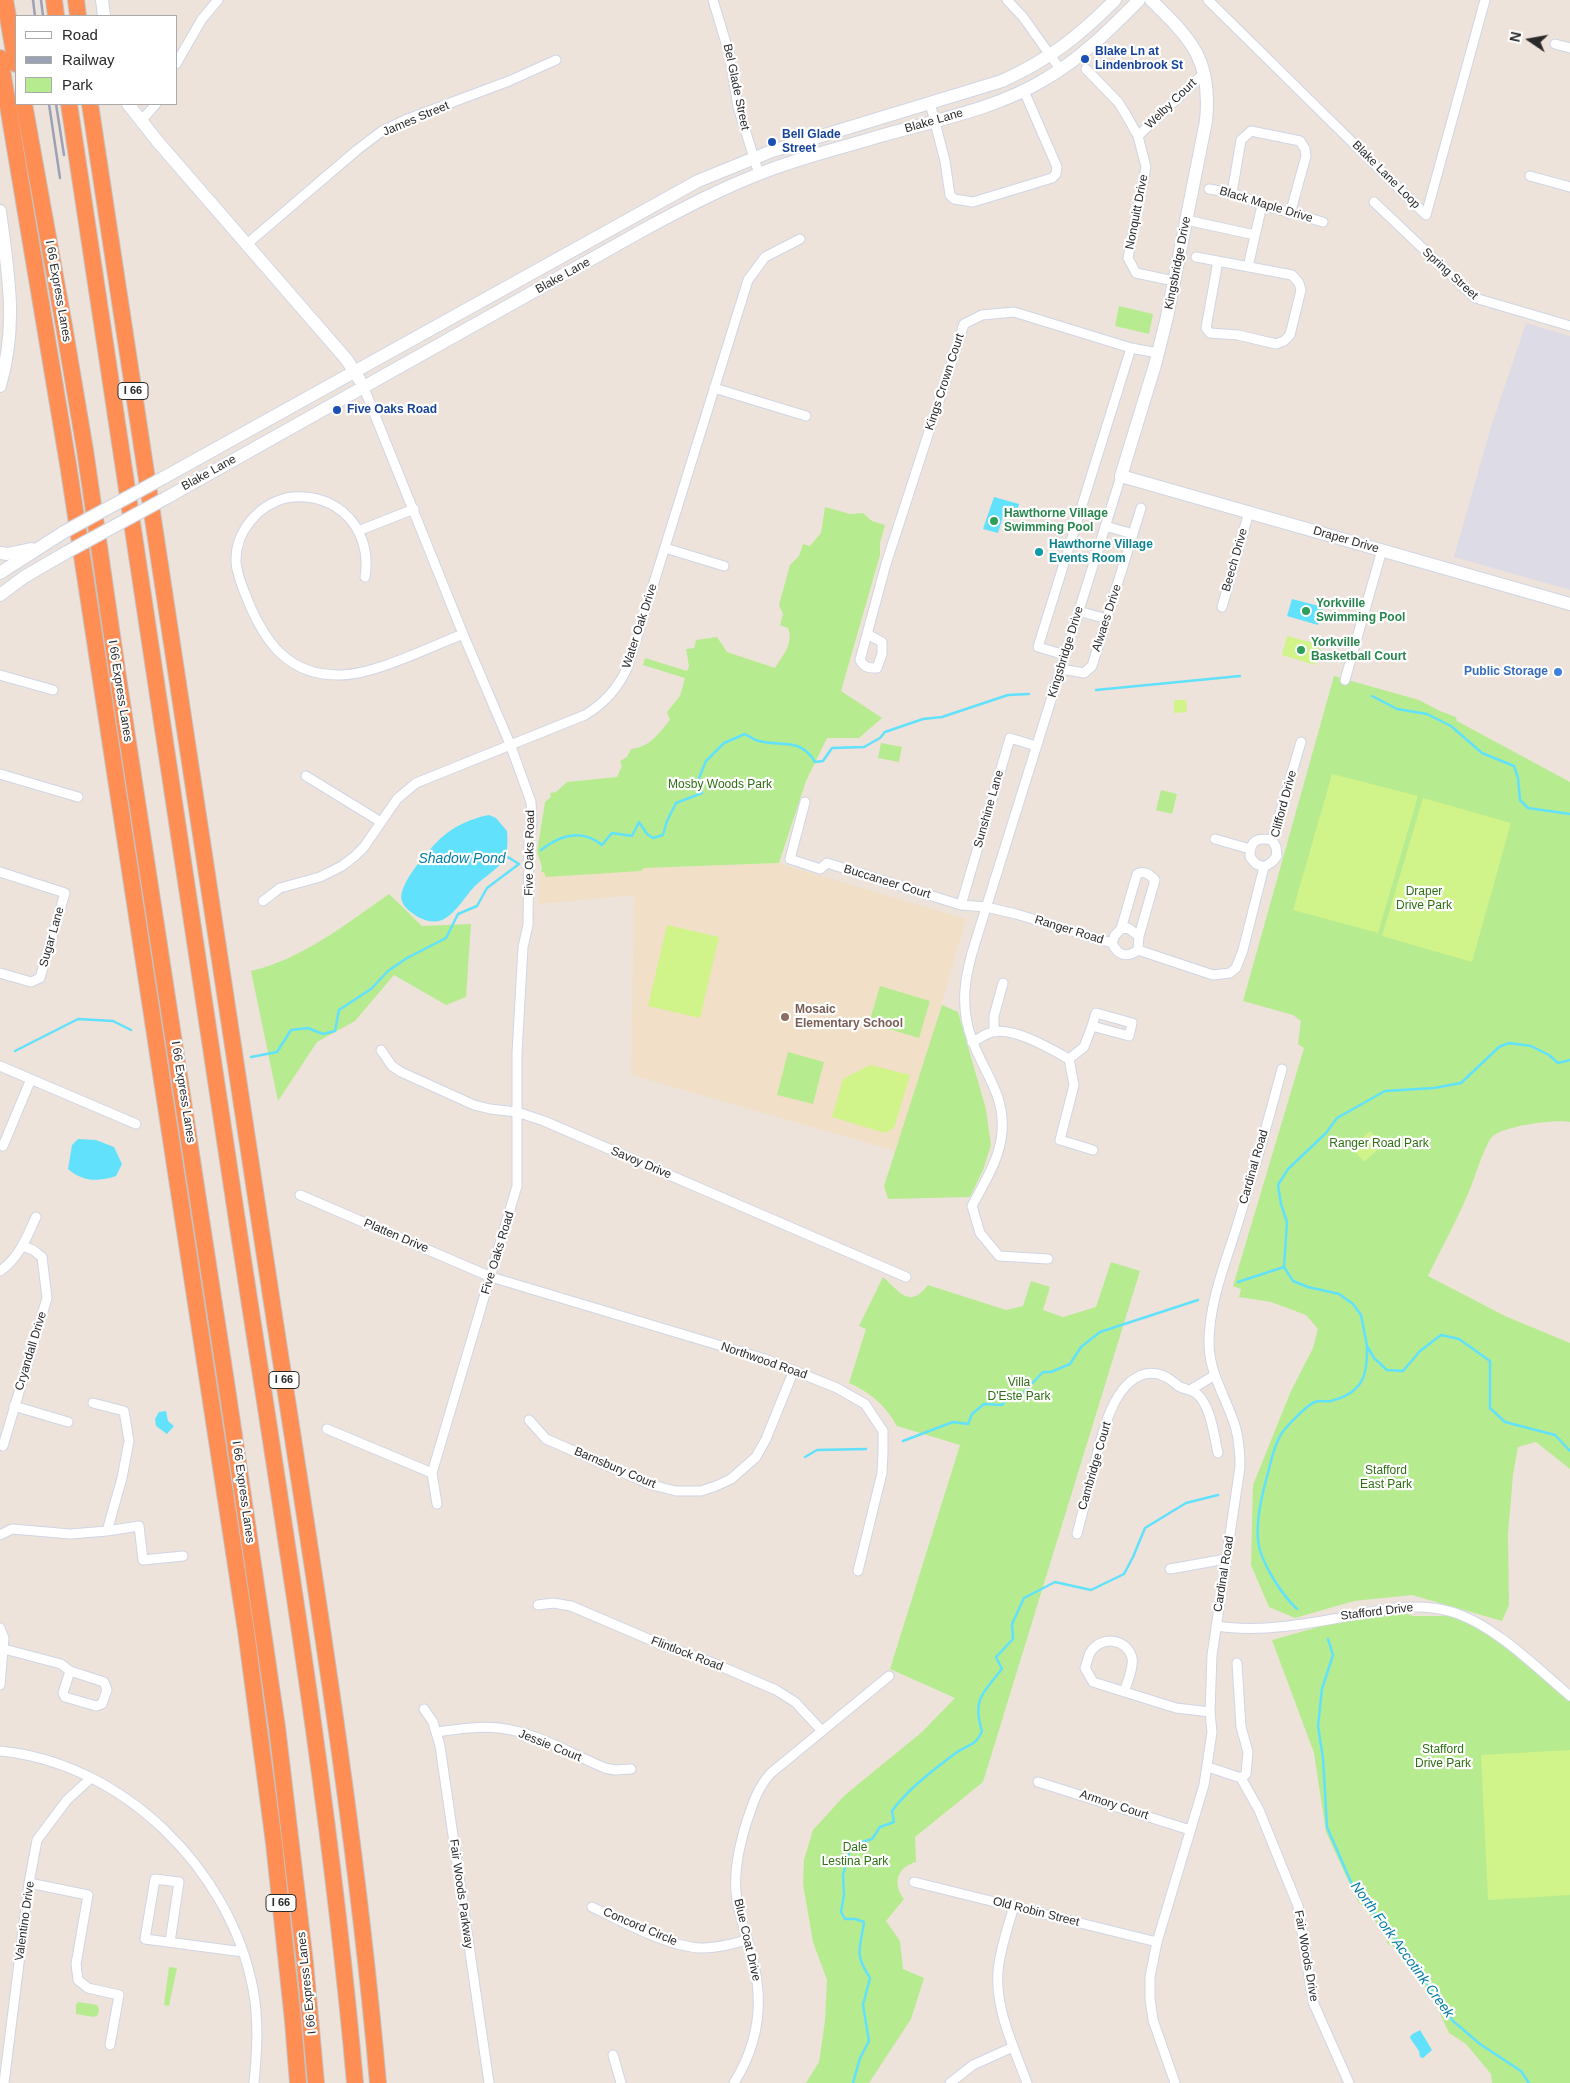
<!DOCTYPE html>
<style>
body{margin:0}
#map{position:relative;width:1570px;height:2083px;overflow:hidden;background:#eee3da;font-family:Helvetica,sans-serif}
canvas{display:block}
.legend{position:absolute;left:15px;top:15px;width:162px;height:90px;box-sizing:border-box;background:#fff;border:1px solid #aaa;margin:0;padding:6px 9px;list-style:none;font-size:15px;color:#2a2a2a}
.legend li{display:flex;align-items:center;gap:10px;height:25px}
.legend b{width:25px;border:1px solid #aaa}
.north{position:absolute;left:1505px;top:15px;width:50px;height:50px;-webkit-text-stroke:4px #fff;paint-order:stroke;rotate:282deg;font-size:14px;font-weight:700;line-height:20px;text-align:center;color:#2a2a2a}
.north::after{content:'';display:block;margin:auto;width:18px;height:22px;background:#2a2a2a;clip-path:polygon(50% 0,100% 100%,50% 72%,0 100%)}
</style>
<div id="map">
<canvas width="1570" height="2083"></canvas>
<ul class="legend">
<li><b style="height:6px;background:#fff"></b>Road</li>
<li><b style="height:6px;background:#9ca2b6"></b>Railway</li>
<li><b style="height:14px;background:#b7eb90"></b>Park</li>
</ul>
<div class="north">N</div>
</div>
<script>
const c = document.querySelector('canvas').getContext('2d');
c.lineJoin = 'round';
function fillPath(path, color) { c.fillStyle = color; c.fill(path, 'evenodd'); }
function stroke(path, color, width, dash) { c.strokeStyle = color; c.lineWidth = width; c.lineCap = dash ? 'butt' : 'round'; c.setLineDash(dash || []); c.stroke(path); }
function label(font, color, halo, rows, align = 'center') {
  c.font = font + ' Helvetica,sans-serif'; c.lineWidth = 4.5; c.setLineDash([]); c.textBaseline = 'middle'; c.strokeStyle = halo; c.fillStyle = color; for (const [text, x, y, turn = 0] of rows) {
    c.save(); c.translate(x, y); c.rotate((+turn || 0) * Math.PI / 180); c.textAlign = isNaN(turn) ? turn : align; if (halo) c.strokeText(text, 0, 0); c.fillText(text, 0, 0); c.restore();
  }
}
const industrial = new Path2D(`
 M1526 323 1570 336V590L1454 557 1490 430Z`);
const education = new Path2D(`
 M778 863 966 919 899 1152 631 1075 634 895 538 904 540 872Z`);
const green = new Path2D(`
 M1119 306 1153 314 1149 334 1115 326Z
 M825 507 850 514 863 513 872 521 885 525 880 543V555L841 691 882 718 859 738H827L806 781 779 863 644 868 641 871 546 877 544 872H541L542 867 537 852 545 802 551 797 550 793 556 792 567 782 617 777 622 766 620 761 627 757 631 749C650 747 658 734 670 720L667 712 680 696 685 678 643 665 645 658 687 671 689 666 686 649 694 648 696 640 717 637 727 652 775 668C783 655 794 643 788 628L780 625 783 614 779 605 790 565 799 556 803 544 810 546 821 533Z
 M1334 676 1419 700 1440 711 1456 717 1457 721 1570 782V1122C1555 1119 1503 1126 1492 1137 1484 1146 1474 1181 1468 1194 1456 1222 1441 1249 1428 1276L1505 1316 1570 1343V1469L1536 1442 1518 1447 1513 1475 1508 1534 1509 1605 1502 1621 1412 1595 1354 1601 1295 1618 1269 1607 1251 1565 1253 1485 1291 1391 1313 1348 1318 1329 1306 1315 1271 1302 1239 1297 1241 1289 1233 1286 1304 1048 1298 1044 1301 1021 1293 1015 1243 1001Z
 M881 743 902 747 899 762 878 758Z
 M1161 790 1177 794 1172 814 1156 810Z
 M389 894 422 926 471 924 466 997 446 1005 394 975 355 1021 317 1042 278 1101 251 971C302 959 346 924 389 894Z
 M880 986 930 1001 919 1038 869 1023Z
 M942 1005 958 1012 986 1109 991 1145 983 1170 970 1197 888 1199 884 1186Z
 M788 1052 824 1062 813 1104 777 1095Z
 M1111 1262 1140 1271 983 1782 915 1837 916 1862C897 1867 892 1884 904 1899L886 1921 900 1941 903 1969 924 1978 911 2019 869 2083H806L819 2062 825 2021 827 1980 813 1942 803 1884 804 1860 813 1830 845 1795 922 1732 955 1698 890 1669 960 1445 897 1426C885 1405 871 1393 849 1383L866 1329 859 1326 883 1277C898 1289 908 1311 928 1285L1006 1310 1023 1306 1031 1281 1050 1287 1043 1310 1063 1317 1096 1307Z
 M1396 1611 1413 1616H1465L1493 1632 1570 1696V2083H1492L1491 2074 1466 2044 1449 2033 1432 1996 1404 1955 1398 1949 1388 1944 1382 1929 1357 1900 1326 1832 1314 1753 1272 1640 1343 1620Z
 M169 1967 177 1968 169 2006 164 2005Z
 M79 2002 97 2005 99 2009 98 2015 94 2017 76 2014V2004Z`);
const pitch = new Path2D(`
 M1287 636 1321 645 1315 665 1282 655Z
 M1174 700H1186L1187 712 1174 713Z
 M1332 774 1418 796 1378 933 1293 910Z
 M1423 798 1511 823 1472 962 1382 936Z
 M667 925 719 937 700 1018 648 1006Z
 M870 1065 910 1075 894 1128 885 1133 832 1117 843 1079Z
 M1370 1131 1383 1145 1364 1162 1352 1148Z
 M1570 1750V1895L1488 1900 1481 1755Z`);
const water = new Path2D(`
 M994 497 1019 504 1016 514 1004 513 998 533 983 529Z
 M1292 599 1323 607 1318 625 1287 616Z
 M489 815 496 818 507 831C510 866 498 865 475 886 465 896 457 912 444 919 435 924 426 921 418 917 412 913 404 908 402 901 396 886 430 848 441 838 454 826 472 818 489 815Z
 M78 1139 96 1140 114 1147 122 1164 116 1176C98 1182 83 1182 68 1169L72 1145Z
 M166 1411 168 1421 174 1426 167 1434 156 1426 155 1419 159 1412Z
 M1420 2030 1432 2050 1423 2058 1420 2057 1419 2051 1410 2038 1411 2035Z`);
const stream = new Path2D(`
 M1096 690 1240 676
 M1372 696 1397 709 1427 714 1451 726 1482 753 1514 766 1518 778 1520 800 1528 808 1570 814
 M541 850C560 835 581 828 602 845L612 833 632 836 639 822 647 834 653 838 663 835 667 821 676 803 702 793 697 783 706 761 724 743 745 734C749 736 754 740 759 741 782 747 800 737 815 762L823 761 832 748 864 747 880 738 885 732 923 719 942 717 1008 695 1029 694
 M15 1051 78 1019 113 1021 131 1030
 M251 1057 277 1052 291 1030 308 1028 323 1034 335 1031 339 1010 371 989 388 971 407 958 446 938 458 914 477 906 487 888 519 864 506 856
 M1570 1060 1558 1063 1549 1055 1531 1046 1509 1043 1499 1047 1461 1083 1434 1088 1385 1091 1337 1118 1326 1133 1288 1169 1278 1185 1281 1204 1287 1222 1284 1267 1293 1281 1308 1287 1339 1294 1353 1304 1361 1315 1367 1346 1374 1358 1387 1370 1403 1371 1420 1351 1441 1335 1459 1339 1490 1361V1408L1505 1422 1555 1435 1570 1451
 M1238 1282 1284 1267
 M903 1441 953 1422 968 1424 972 1414 984 1404 1002 1405 1014 1391 1022 1394 1043 1372H1051L1070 1364 1081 1347 1100 1332 1198 1300
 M805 1457 817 1450 866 1449
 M1297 1609C1282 1595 1260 1562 1258 1540 1256 1517 1263 1491 1269 1469 1272 1456 1276 1440 1284 1430 1290 1423 1308 1404 1315 1402 1320 1400 1326 1402 1331 1401 1362 1393 1368 1376 1367 1347
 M1328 1639 1333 1655 1322 1689 1318 1726 1323 1758 1327 1827 1354 1889 1392 1933 1453 2021 1480 2044 1521 2071 1529 2083
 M853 2083 860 2058 869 2041 863 2005 870 1978C854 1953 860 1950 864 1922L855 1919H845L841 1912 844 1895 843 1875 851 1845 872 1839 880 1827 894 1822 892 1811C908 1789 931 1772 953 1755 966 1744 975 1748 982 1731 972 1699 983 1693 1002 1669L996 1657 1013 1639 1012 1624 1024 1598 1055 1582 1091 1590 1124 1574 1133 1557 1145 1528 1186 1503 1218 1495`);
const street = new Path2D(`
 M713 0 729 53 738 107 759 174
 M1007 0 1023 17 1060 69
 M1208 0 1426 215 1485 0
 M1555 44 1570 48
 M176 64 202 19 218 0
 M1086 69 1118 102 1125 113 1138 136 1146 167 1128 258 1136 273 1174 281
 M930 103 945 161 950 195 954 199 973 202 1052 178 1056 174 1057 167 1024 91
 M141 121 156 104
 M1138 136 1204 73
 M1530 176 1570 187
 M1209 189 1232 193 1266 206 1323 222
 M1232 193 1241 140 1251 131 1300 141 1305 149 1306 156 1290 214
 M1374 202 1475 298 1570 326
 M1186 220 1255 235
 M247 244 357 150 382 131 405 120 509 81 556 60
 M1196 257 1292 275 1299 283 1301 290 1290 335 1284 341 1276 344 1238 335 1210 333 1206 328 1218 261
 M1248 267 1262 205
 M364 388 463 634 510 744 531 802 532 822 529 838 528 925 523 947 517 1053V1186L432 1473 437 1504
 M714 388 806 416
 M1105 526 1133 534
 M358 531 414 509
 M665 548 724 566
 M365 577C369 553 362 528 343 512 327 499 306 494 286 498 258 505 235 532 236 562 237 576 243 588 248 601 265 642 288 675 338 675 372 676 430 647 463 634
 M1222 607 1249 512
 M1078 611 1107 619
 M867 634 882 642V654L877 668C868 668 865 668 860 660L886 564 964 324 982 315 1014 312 1131 348 1158 353
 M1065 655 1038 647 1131 348
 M1061 669 1084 673 1092 666 1141 508
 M0 675 53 690
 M1345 680 1382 550
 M0 774 78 797
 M306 776 381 822
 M805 802 790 859 820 869 827 863 961 905 986 907 1016 914 1112 943C1118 956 1127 958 1138 950
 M1215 839 1250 849
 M1264 867 1256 864 1250 857C1250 841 1256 837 1272 840
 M0 872 65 893 40 978 31 982 0 973
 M263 901 280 888 320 877 342 866 355 856 364 847 397 799 416 783 585 715C605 703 619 687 628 666L748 280 765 257 800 239
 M961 905 1010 738 1036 746
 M1121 929 1128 928 1139 936
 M1112 943 1115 935 1121 929 1137 874C1145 870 1150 875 1155 880L1139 936 1138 950
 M1138 950 1213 975 1230 973 1236 968 1243 950 1264 867 1272 862 1277 856 1276 847 1272 840 1301 742
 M994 1031V1016L1003 983
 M972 1042C979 1039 986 1033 993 1032 1014 1027 1051 1049 1069 1059L1074 1085 1060 1140 1093 1150
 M381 1050 392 1066 401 1072 474 1105 490 1109 517 1112 544 1121 906 1277
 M1069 1059 1084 1047 1092 1026 1129 1036 1132 1023 1096 1013 1092 1026
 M0 1066 136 1124
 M3 1146 31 1079
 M300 1195 491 1277 765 1359 837 1388 865 1404 883 1431V1452L882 1473 858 1571
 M1048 1259 999 1256 980 1233 972 1206C984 1183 1000 1159 1002 1132 1005 1094 984 1073 972 1040 959 1005 965 974 976 940L1121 476
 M0 1271C19 1258 27 1237 36 1217
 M1190 1390 1215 1375
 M14 1406 68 1422
 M529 1420 546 1439 652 1485 676 1491H701L716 1486 731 1479 756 1457 766 1439 794 1370
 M327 1429 432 1473
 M3 1446 47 1298 42 1257 33 1250 23 1246
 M107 1531 139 1526 143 1560 183 1556
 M1077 1534C1082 1514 1087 1494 1092 1475 1100 1444 1110 1383 1145 1374 1157 1371 1167 1376 1176 1384 1182 1390 1189 1388 1196 1393 1211 1405 1214 1436 1218 1453
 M0 1535 12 1529 70 1534 107 1531 122 1478 129 1441 124 1411 93 1403
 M1170 1569 1226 1559
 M538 1605 553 1603 571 1606 660 1644 713 1663 776 1690 795 1702 822 1731
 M1216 1626C1273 1635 1337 1617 1394 1608 1414 1606 1433 1606 1452 1612 1493 1624 1537 1668 1570 1696
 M0 1628 4 1638 0 1685
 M4 1649 61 1664 70 1671 104 1682 107 1690 102 1704 96 1706 65 1697 63 1693 70 1671
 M1237 1663 1241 1727 1248 1752 1246 1774 1241 1778
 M1124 1692C1127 1683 1134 1667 1132 1658 1127 1638 1100 1635 1090 1653 1088 1657 1087 1663 1085 1668L1093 1682 1176 1708 1210 1712
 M424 1709 433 1722 440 1746 489 2083
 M437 1732C458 1729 479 1726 499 1728 536 1732 571 1754 605 1768L615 1770 631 1769
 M0 1751C123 1763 230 1869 253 1989 259 2020 257 2051 254 2083
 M1208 1767 1241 1778 1259 1810 1298 1906 1313 2002 1349 2083
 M1038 1782 1190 1830
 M914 1882 1157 1942
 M29 1883 88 1895 76 1964 78 1980 88 1988 119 1995 110 2045
 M1014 1906C1008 1927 1000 1949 998 1971 995 2010 1014 2047 1027 2083
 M592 1907C622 1921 668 1947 701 1948 717 1948 732 1944 747 1940
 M170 1942 179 1882 155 1879 145 1939 243 1952
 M613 2055 621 2083
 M4 2083 29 1883 37 1840 67 1800 91 1778
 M734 2083C757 2046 764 2008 754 1966 749 1942 739 1917 736 1892 734 1868 740 1843 747 1821 753 1803 758 1787 771 1773L889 1676
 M950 2083 973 2065 1013 2047
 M1175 2083 1153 2020 1150 1999V1977L1157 1942 1204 1785 1212 1732 1210 1712 1212 1655 1240 1467C1240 1454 1239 1442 1236 1429 1228 1400 1209 1375 1209 1343 1209 1303 1225 1264 1237 1226 1253 1174 1268 1122 1282 1069`);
const secondary = new Path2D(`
 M102 0 104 16
 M1151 0C1192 40 1212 60 1206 121L1167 317 1155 365 1121 476 1570 604
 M128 104 158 142 347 360 359 379
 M0 211C8 274 18 322 0 386
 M163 478 698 181 772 151 1002 81C1050 59 1078 37 1115 0
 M166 498 645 229C684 208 722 188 764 172 802 157 841 148 880 136 936 120 997 109 1047 78 1082 58 1111 28 1139 0
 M0 553 7 554 31 549
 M0 573 64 532
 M0 595 24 577 67 552`);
const highway = new Path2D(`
 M5 0 16 64
 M54 0 56 16
 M76 0 78 16
 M0 58 68 464 246 1631 274 1843 293 2021 298 2083
 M24 104 64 326 85 450 119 684 228 1395 277 1727 305 1963 316 2083
 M69 104C126 471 179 839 235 1207 279 1498 329 1789 355 2083
 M90 104C148 502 210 899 271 1296 311 1558 355 1819 378 2083`);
const rail = new Path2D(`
 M33 0 35 16
 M41 0 43 16
 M49 104 60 178
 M56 104 64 155`);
const secondaryBridge = new Path2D(`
 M64 532 163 478
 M67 552 166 498`);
const markers = [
 [1085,59,5,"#1a4fb4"],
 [772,142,5,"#1a4fb4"],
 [337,410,5,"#1a4fb4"],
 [994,521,5,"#2e9e5b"],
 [1039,552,5,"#0f9aa8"],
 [1306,611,5,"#2e9e5b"],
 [1301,650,5,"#2e9e5b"],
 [1558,672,5,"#3f7fe0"],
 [785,1017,5,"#8d6e63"]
];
const shields = [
 [133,391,30],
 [284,1380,30],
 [281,1903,30]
];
const shieldNames = [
 ["I 66",133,391],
 ["I 66",284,1380],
 ["I 66",281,1903]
];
const transitNames = [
 ["Blake Ln at",1095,52],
 ["Lindenbrook St",1095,66],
 ["Bell Glade",782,135],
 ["Street",782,149],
 ["Five Oaks Road",347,410]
];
const streetNames = [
 ["Bel Glade Street",736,87,78],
 ["Welby Court",1171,104,-44],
 ["James Street",416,119,-23],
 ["Blake Lane",934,121,-16],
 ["Blake Lane Loop",1386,175,45],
 ["Black Maple Drive",1266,205,17],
 ["Nonquitt Drive",1137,212,-79],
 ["Kingsbridge Drive",1178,263,-79],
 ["Spring Street",1450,274,42],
 ["Blake Lane",563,276,-29],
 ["I 66 Express Lanes",58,291,80],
 ["Kings Crown Court",945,382,-72],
 ["Blake Lane",209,473,-29],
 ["Draper Drive",1346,540,16],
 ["Beech Drive",1235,560,-74],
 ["Alwaes Drive",1107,618,-72],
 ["Water Oak Drive",640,626,-72],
 ["Kingsbridge Drive",1066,652,-73],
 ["I 66 Express Lanes",120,691,81],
 ["Clifford Drive",1284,804,-75],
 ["Sunshine Lane",989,809,-74],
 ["Five Oaks Road",530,853,-89],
 ["Buccaneer Court",887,882,17],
 ["Ranger Road",1069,930,17],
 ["Sugar Lane",52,937,-74],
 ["I 66 Express Lanes",183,1092,81],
 ["Savoy Drive",641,1163,23],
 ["Cardinal Road",1254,1167,-74],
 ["Platten Drive",396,1236,23],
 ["Five Oaks Road",498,1253,-73],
 ["Cryandall Drive",31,1351,-73],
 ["Northwood Road",764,1361,19],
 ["Cambridge Court",1095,1466,-74],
 ["Barnsbury Court",615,1468,23],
 ["I 66 Express Lanes",243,1492,82],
 ["Cardinal Road",1224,1574,-81],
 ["Stafford Drive",1377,1612,-7],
 ["Flintlock Road",687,1654,21],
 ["Jessie Court",550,1746,22],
 ["Armory Court",1114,1805,18],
 ["Fair Woods Parkway",461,1894,82],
 ["Old Robin Street",1036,1912,14],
 ["Valentino Drive",25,1921,-82],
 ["Concord Circle",640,1927,23],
 ["Blue Coat Drive",747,1940,77],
 ["Fair Woods Drive",1306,1956,80],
 ["I 66 Express Lanes",307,1983,-96]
];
const leisureNames = [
 ["Hawthorne Village",1004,514],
 ["Swimming Pool",1004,528],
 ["Yorkville",1316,604],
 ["Swimming Pool",1316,618],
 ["Yorkville",1311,643],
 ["Basketball Court",1311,657]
];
const cultureNames = [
 ["Hawthorne Village",1049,545],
 ["Events Room",1049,559]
];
const shopNames = [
 ["Public Storage",1548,672]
];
const parkNames = [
 ["Mosby Woods Park",720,785],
 ["Draper",1424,892],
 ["Drive Park",1424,906],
 ["Ranger Road Park",1379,1144],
 ["Villa",1019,1383],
 ["D'Este Park",1019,1397],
 ["Stafford",1386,1471],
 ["East Park",1386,1485],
 ["Stafford",1443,1750],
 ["Drive Park",1443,1764],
 ["Dale",855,1848],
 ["Lestina Park",855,1862]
];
const educationNames = [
 ["Mosaic",795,1010],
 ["Elementary School",795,1024]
];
const waterNames = [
 ["Shadow Pond",462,859],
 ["North Fork Accotink Creek",1402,1950,54]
];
fillPath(industrial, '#dddbe5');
fillPath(education, '#f1e0c7');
fillPath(green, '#b7eb90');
fillPath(pitch, '#d0f38a');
fillPath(water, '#61e1fc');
stroke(stream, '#61e1fc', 2.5);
stroke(street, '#cfd5e5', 11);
stroke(secondary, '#cfd5e5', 14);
stroke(highway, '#c3c3c3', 18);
stroke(street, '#fff', 9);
stroke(secondary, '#fff', 12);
stroke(highway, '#ff8e54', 16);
stroke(rail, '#9ca2b6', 2.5);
stroke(secondaryBridge, '#cfd5e5', 14, []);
stroke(secondaryBridge, '#fff', 12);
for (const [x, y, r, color] of markers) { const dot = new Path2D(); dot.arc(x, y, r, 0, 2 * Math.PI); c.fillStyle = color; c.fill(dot); stroke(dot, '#fff', 2); }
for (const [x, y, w] of shields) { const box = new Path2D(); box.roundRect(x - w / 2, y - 8.5, w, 17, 4); c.fillStyle = '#fff'; c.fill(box); stroke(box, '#2a2a2a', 1); }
label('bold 11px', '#2a2a2a', null, shieldNames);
label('bold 12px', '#164399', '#fff', transitNames, 'left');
label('12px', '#2a2a2a', '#fff', streetNames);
label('bold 12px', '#27864d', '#fff', leisureNames, 'left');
label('bold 12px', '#0d838f', '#fff', cultureNames, 'left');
label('bold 12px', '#366cbe', '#fff', shopNames, 'right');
label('12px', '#2e6f12', '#fff', parkNames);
label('bold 12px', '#785e54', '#fff', educationNames, 'left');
label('italic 14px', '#007da8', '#fff', waterNames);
</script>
